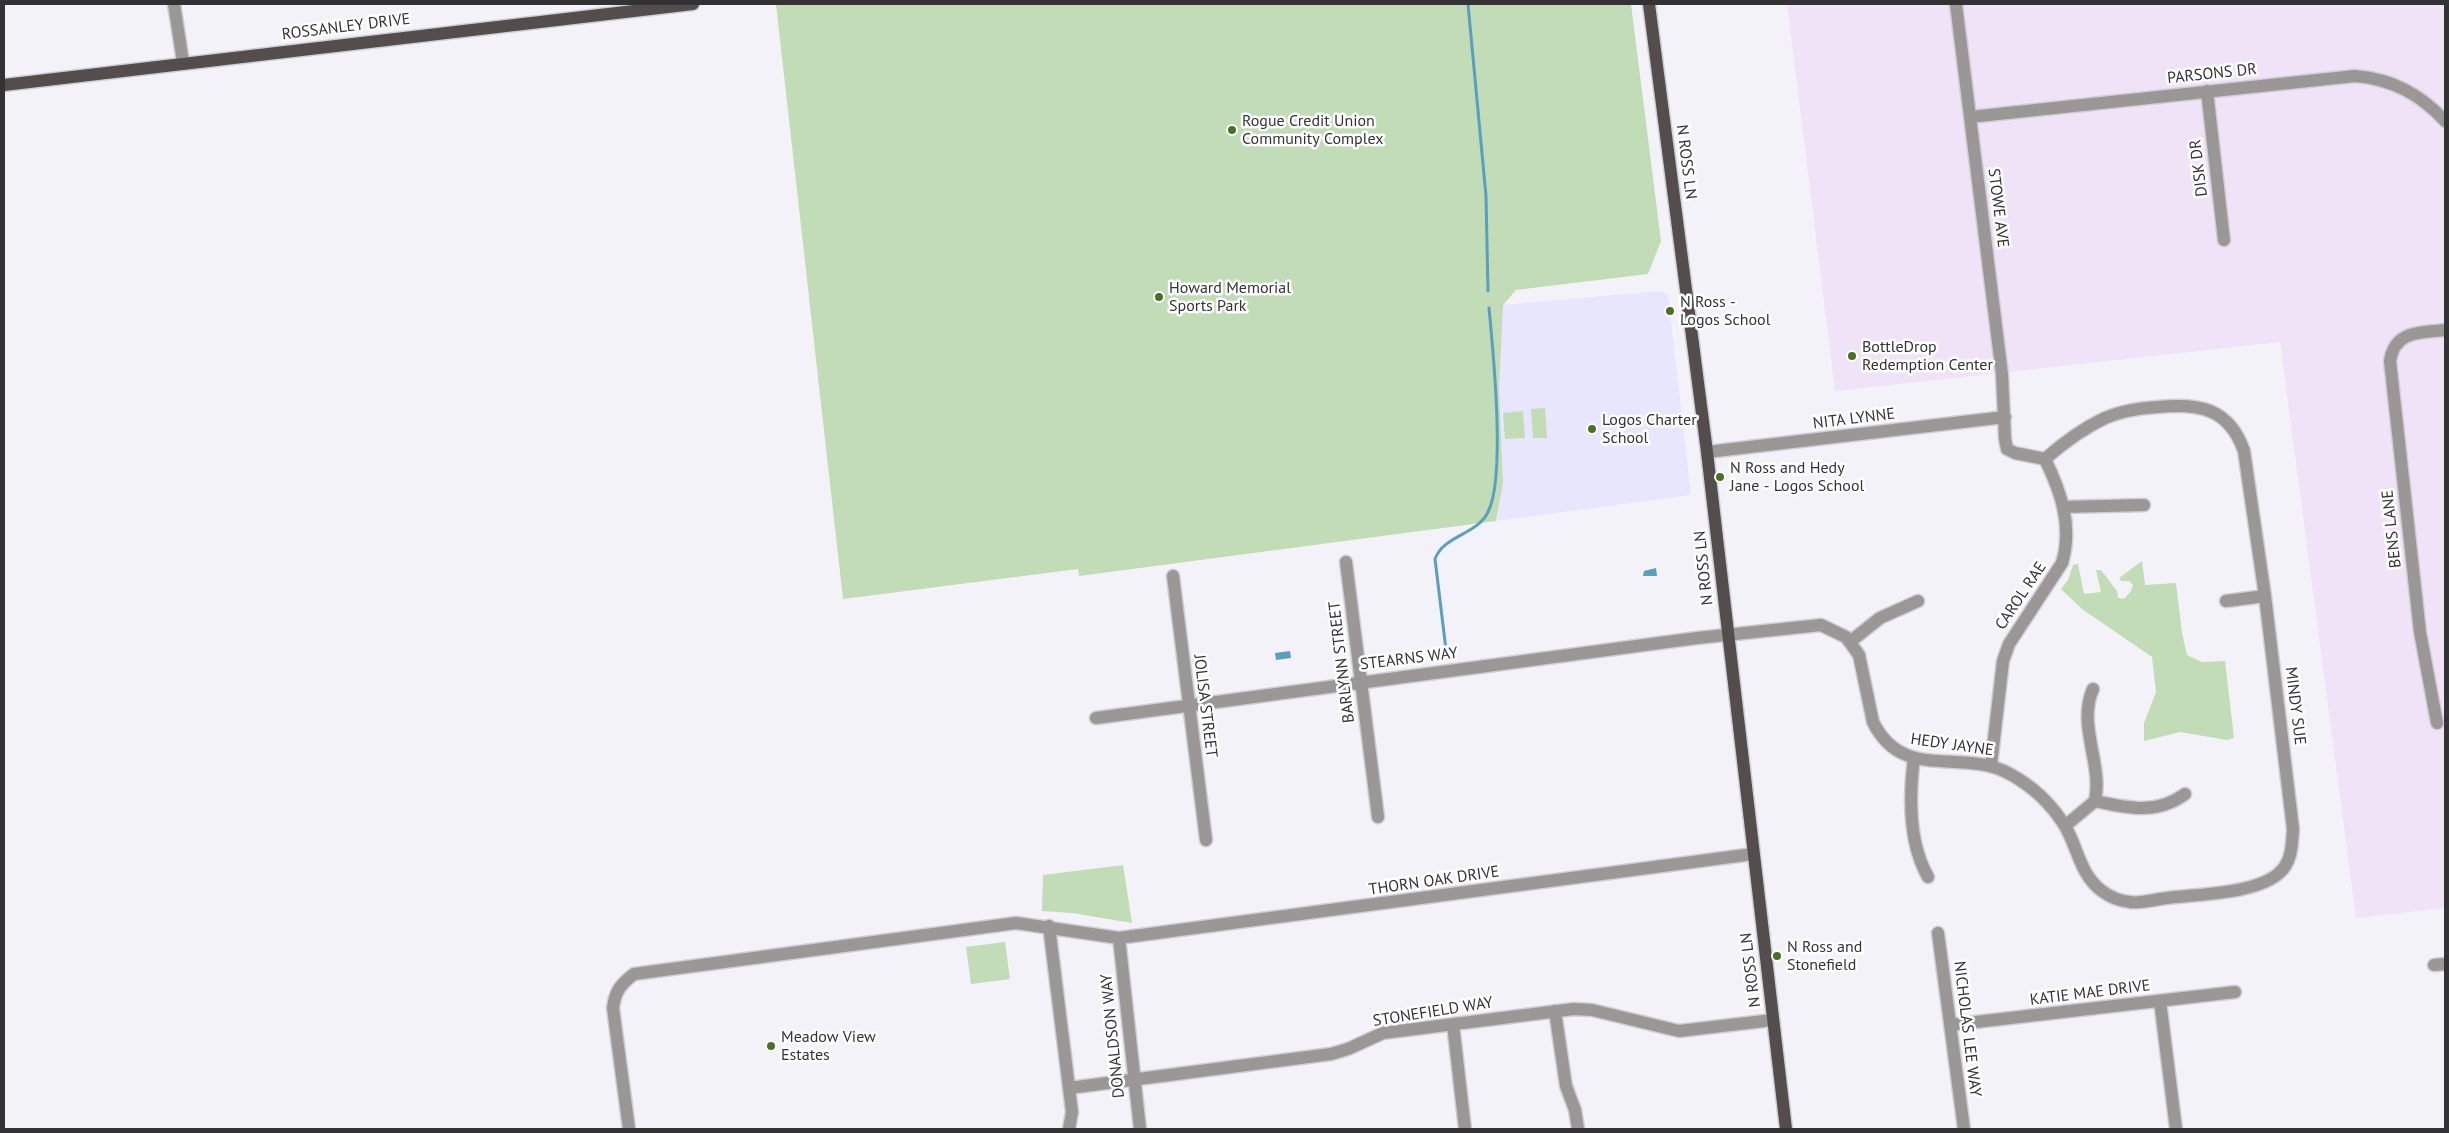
<!DOCTYPE html>
<style>
body{margin:0}
#map{position:relative;width:2449px;height:1133px;overflow:hidden;background:#f3f2f8;font-family:"PT Sans",sans-serif}
canvas{display:block}
.frame{position:absolute;inset:0;border:5px solid #333235;pointer-events:none}
</style>
<div id="map">
<canvas width="2449" height="1133"></canvas>
<div class="frame"></div>
</div>
<script>
const c = document.querySelector('canvas').getContext('2d');
c.lineJoin = 'round';
function fillPath(path, color) { c.fillStyle = color; c.fill(path, 'evenodd'); }
function stroke(path, color, width, dash) { c.strokeStyle = color; c.lineWidth = width; c.lineCap = dash ? 'butt' : 'round'; c.setLineDash(dash || []); c.stroke(path); }
function label(font, color, halo, rows, align = 'center') {
  c.font = font + ' "PT Sans",sans-serif'; c.lineWidth = 5; c.setLineDash([]); c.textBaseline = 'middle'; c.strokeStyle = halo; c.fillStyle = color; for (const [text, x, y, turn = 0] of rows) {
    c.save(); c.translate(x, y); c.rotate((+turn || 0) * Math.PI / 180); c.textAlign = isNaN(turn) ? turn : align; if (halo) c.strokeText(text, 0, 0); c.fillText(text, 0, 0); c.restore();
  }
}
const industrial = new Path2D(`
 M1787 4H2445V908L2356 918 2280 342 1835 391Z`);
const education = new Path2D(`
 M1661 291 1668 295 1691 495 1496 521 1503 483 1499 389 1502 305Z`);
const green = new Path2D(`
 M776 4H1631L1661 241 1648 274 1516 290 1503 305 1499 389 1503 483 1496 521 1079 576 1078 569 843 599Z
 M1545 408 1547 438H1533L1531 409Z
 M1523 411 1525 438 1505 439 1503 413Z
 M2142 561 2145 585 2176 583 2182 633 2187 655 2202 662 2225 661 2234 738 2227 740 2180 732 2144 741V723L2156 692 2152 657 2082 609 2061 589 2068 580 2073 565 2078 564 2084 594 2101 592 2096 570H2101L2117 591 2118 598 2124 599 2131 591 2133 585 2129 581H2121L2119 578Z
 M1123 865 1132 923 1072 913 1042 911 1043 875Z
 M1005 942 1010 979 971 984 966 947Z`);
const water = new Path2D(`
 M1656 568 1657 576H1643L1644 571Z
 M1290 651 1291 658 1276 660 1275 653Z`);
const stream = new Path2D(`
 M1468 4 1486 196 1488 291
 M1447 658 1435 559C1444 535 1477 535 1488 512 1506 477 1493 351 1489 308`);
const minor = new Path2D(`
 M174 4 183 62
 M1956 4 2002 374 2005 439 2007 449 2015 453 2045 459C2061 492 2073 526 2062 563L2009 644 2003 661 1991 765
 M2207 91 2224 240
 M1970 117 2355 76C2392 79 2420 94 2445 121
 M1707 452 2005 417
 M2064 507 2144 505
 M1346 562 1378 817
 M1173 576 1206 840
 M2226 601 2265 596
 M1851 641 1880 618 1918 601
 M2093 689C2077 725 2103 764 2095 801
 M1096 718 1697 638 1821 625 1846 637 1859 655 1873 722C1903 783 1961 747 2010 774 2032 786 2052 805 2065 826 2078 848 2080 875 2102 891 2110 897 2120 901 2130 902 2141 904 2156 899 2167 898 2198 894 2254 894 2278 874 2292 863 2292 845 2293 829L2265 596 2244 451C2229 408 2199 403 2158 407 2141 408 2121 411 2105 418 2084 428 2062 444 2045 459
 M2437 723 2420 632 2390 361C2395 330 2420 333 2445 330
 M1914 758C1909 797 1908 842 1928 877
 M2065 826 2095 801C2127 808 2157 815 2185 794
 M1049 926 1072 1112 1069 1129
 M1938 933 1964 1129
 M1119 938 1140 1129
 M2434 965 2445 964
 M2160 1001 2176 1129
 M1555 1011 1566 1086 1575 1110 1578 1129
 M1453 1024 1465 1129
 M1950 1025 2235 992
 M1069 1088 1331 1054 1348 1049 1383 1033 1574 1009 1592 1010 1679 1031 1773 1020
 M629 1129 613 1008C615 991 621 984 634 974L1016 923 1119 938 1753 854`);
const major = new Path2D(`
 M1649 4 1707 452 1786 1129
 M4 85 693 4`);
const markers = [
 [1232,130,5,"#4d6e26"],
 [1159,297,5,"#4d6e26"],
 [1670,311,5,"#4d6e26"],
 [1852,356,5,"#4d6e26"],
 [1592,429,5,"#4d6e26"],
 [1720,477,5,"#4d6e26"],
 [1777,956,5,"#4d6e26"],
 [771,1046,5,"#4d6e26"]
];
const streetNames = [
 ["ROSSANLEY DRIVE",346,27,-7],
 ["PARSONS DR",2212,74,-6],
 ["N ROSS LN",1686,162,83],
 ["DISK DR",2199,168,-97],
 ["STOWE AVE",1998,208,83],
 ["NITA LYNNE",1854,419,-7],
 ["BENS LANE",2392,529,-96],
 ["N ROSS LN",1704,568,-96],
 ["CAROL RAE",2021,596,-56],
 ["STEARNS WAY",1409,659,-7],
 ["BARLYNN STREET",1342,662,-97],
 ["JOLISA STREET",1205,706,83],
 ["MINDY SUE",2295,706,83],
 ["HEDY JAYNE",1952,745,8],
 ["THORN OAK DRIVE",1434,881,-8],
 ["N ROSS LN",1751,970,-97],
 ["KATIE MAE DRIVE",2090,993,-7],
 ["STONEFIELD WAY",1433,1012,-9],
 ["NICHOLAS LEE WAY",1967,1029,83],
 ["DONALDSON WAY",1113,1036,-96]
];
const poiNames = [
 ["Rogue Credit Union",1242,121],
 ["Community Complex",1242,139],
 ["Howard Memorial",1169,288],
 ["Sports Park",1169,306],
 ["N Ross -",1680,302],
 ["Logos School",1680,320],
 ["BottleDrop",1862,347],
 ["Redemption Center",1862,365],
 ["Logos Charter",1602,420],
 ["School",1602,438],
 ["N Ross and Hedy",1730,468],
 ["Jane - Logos School",1730,486],
 ["N Ross and",1787,947],
 ["Stonefield",1787,965],
 ["Meadow View",781,1037],
 ["Estates",781,1055]
];
fillPath(industrial, '#f1e3f7');
fillPath(education, '#e8e6fc');
fillPath(green, '#c1dcb7');
fillPath(water, '#5b9fbf');
stroke(stream, '#5b9fbf', 3);
stroke(minor, '#d0cfd5', 15);
stroke(major, '#d0cfd5', 15);
stroke(minor, '#9b9797', 12);
stroke(major, '#534e4d', 12);
for (const [x, y, r, color] of markers) { const dot = new Path2D(); dot.arc(x, y, r, 0, 2 * Math.PI); c.fillStyle = color; c.fill(dot); stroke(dot, '#fff', 2); }
label('16px', '#333235', '#fff', streetNames);
label('16px', '#333235', '#fff', poiNames, 'left');
</script>
